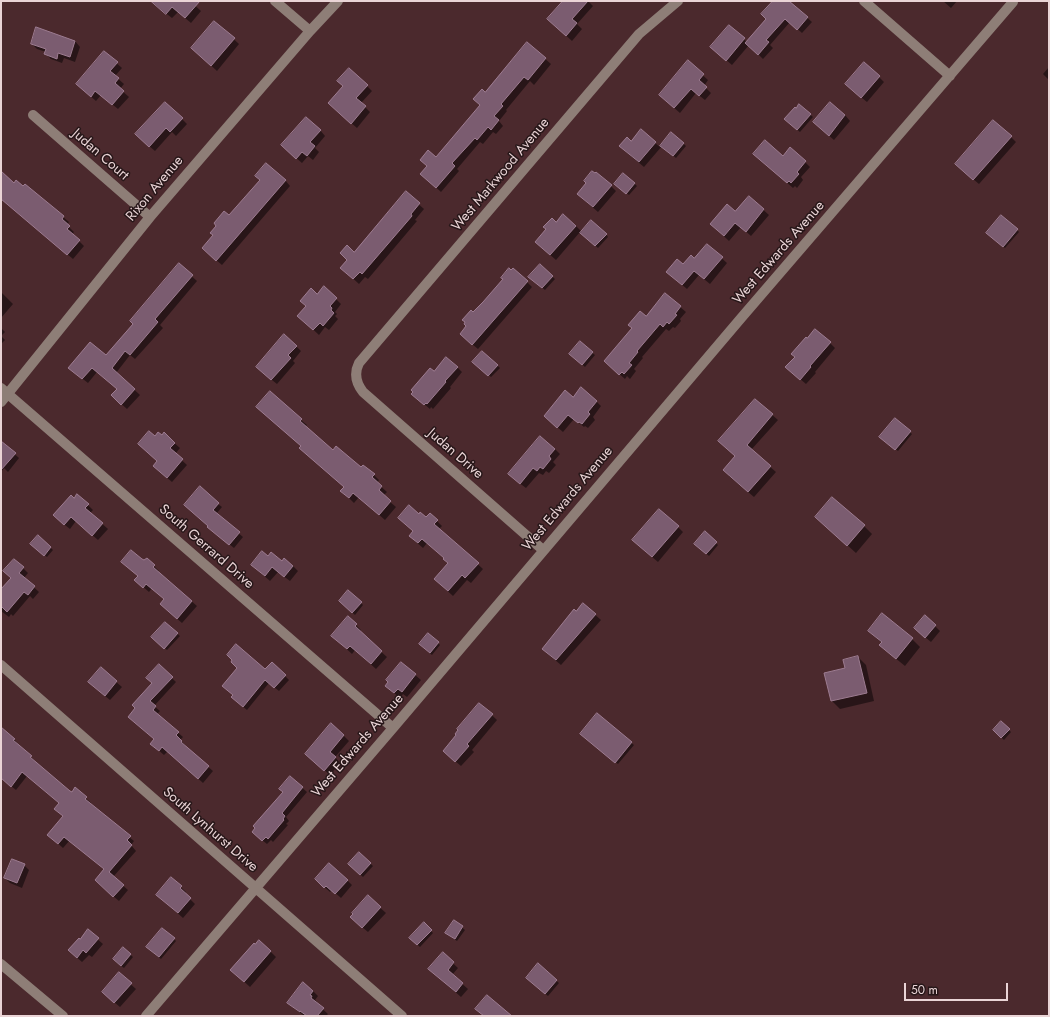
<!DOCTYPE html>
<style>
body{margin:0}
#map{position:relative;width:1050px;height:1017px;overflow:hidden;background:#4b292d;font-family:Jost,sans-serif}
canvas{display:block}
.frame{position:absolute;inset:0;border:2px solid #ead4d6;pointer-events:none}
.scale{position:absolute;left:904px;top:983px;width:104px;height:18px;box-sizing:border-box;border:2px solid #ead4d6;border-top:0;padding-left:5px;font-size:12px;line-height:14px;white-space:nowrap;color:#ead4d6;-webkit-text-stroke:3px #271719;paint-order:stroke}
</style>
<div id="map">
<canvas width="1050" height="1017"></canvas>
<div class="frame"></div>
<div class="scale">50 m</div>
</div>
<script>
const c = document.querySelector('canvas').getContext('2d');
c.lineJoin = 'round';
function fillPath(path, color) { c.fillStyle = color; c.fill(path, 'evenodd'); }
function stroke(path, color, width, dash) { c.strokeStyle = color; c.lineWidth = width; c.lineCap = dash ? 'butt' : 'round'; c.setLineDash(dash || []); c.stroke(path); }
function label(font, color, halo, rows, align = 'center') {
  c.font = font + ' Jost,sans-serif'; c.lineWidth = 3; c.setLineDash([]); c.textBaseline = 'middle'; c.strokeStyle = halo; c.fillStyle = color; for (const [text, x, y, turn = 0] of rows) {
    c.save(); c.translate(x, y); c.rotate((+turn || 0) * Math.PI / 180); c.textAlign = isNaN(turn) ? turn : align; if (halo) c.strokeText(text, 0, 0); c.fillText(text, 0, 0); c.restore();
  }
}
const shadow = new Path2D(`
 M162 1H190L201 11 191 23 178 12 172 18 163 11Z
 M561 1H588L593 6 577 24 582 29 572 41 548 19 563 3Z
 M774 1H788L812 22 802 33 790 22 770 45 773 48 763 59 749 45 732 65 717 52 729 26 747 42 767 19Z
 M943 1H957L951 8Z
 M215 22 239 44 217 71 192 48Z
 M75 41 80 47 75 62 64 58 62 63 51 59 46 54V52L37 49 32 44Z
 M527 43 551 64 534 85 530 81 506 110 507 111 499 121 503 126 496 134 493 132 483 144 480 142 457 169 459 171 441 192 427 179 436 158 481 105 485 93Z
 M104 52 122 68 115 76 124 84 120 89 129 97 118 109 101 95 96 101 82 89Z
 M688 62 708 80 704 86 711 93 705 100 696 93 680 113 665 100Z
 M1049 67V80L1043 74Z
 M879 77 884 82 867 102 852 90Z
 M367 86 372 91 361 103 370 112 357 128 334 108 344 87Z
 M799 105 813 117 800 132 787 121Z
 M845 115 850 121 834 140 819 127Z
 M182 119 187 124 176 136 172 132 155 151 142 140Z
 M320 130 325 136 315 148 319 152 313 160 308 156 302 163 287 150Z
 M672 133 686 146 676 158 662 146 644 167 625 151 632 143H655L660 147Z
 M1011 137 1016 142 979 184 961 169Z
 M783 157 805 162 810 167 801 177 803 180 797 188 795 186 793 188 760 159Z
 M1 173 14 184 23 187 25 185 69 222 67 225 74 232 72 234 84 246 73 259 1 198Z
 M624 174 637 186 629 195 618 186Z
 M285 180 290 186 222 265 208 253 229 216Z
 M611 186 616 191 598 212 583 199Z
 M406 193 424 209 415 220 417 221 368 279 365 277 359 284 347 273 348 260Z
 M749 197 769 215 751 236 741 227 729 241 711 224 735 212Z
 M556 223 576 226 582 232 606 234 608 237 598 248 580 232 556 260 541 247Z
 M1017 230 1019 232 1005 248 990 235Z
 M707 245 727 263 710 284 699 275 687 289 673 277 683 266 695 260Z
 M179 265 197 281 160 325 163 328 135 359 130 355 116 373 140 395 127 409 117 400 118 389 97 372 88 383 74 372 106 357 135 324Z
 M540 266 555 279 545 290 530 277Z
 M527 282 532 287 478 349 466 339 467 326 474 313Z
 M1 292 13 304 1 318Z
 M665 294 686 312 680 319 681 321 675 328 673 327 669 331 666 329 642 357 643 358 634 369 636 371 630 379 627 376 625 379 610 366 646 317Z
 M318 295 336 299 341 304 335 312 337 314 335 316 338 319 329 330 325 327 319 335 304 321Z
 M1 328 5 332 1 336Z
 M1 336 5 340 1 344Z
 M580 343 595 355 585 367 573 356Z
 M830 343 835 348 815 372 816 373 806 384 792 372Z
 M296 346 301 351 293 361 295 363 277 384 262 372Z
 M482 352 500 368 491 377 474 362Z
 M457 367 462 372 450 387 451 388 433 409 431 407 430 409 418 399 434 373Z
 M270 392 301 420 307 425 305 427 333 451 374 475 379 480 377 483 387 492 383 496 396 507 385 520 359 497 354 503 347 496 345 487 302 446Z
 M573 398 596 401 601 406 593 417 595 420 588 428 585 426 584 427 574 419 563 432 550 421Z
 M755 400 778 420 751 450 776 472 754 497 729 476Z
 M895 420 912 434 898 451 881 436Z
 M164 434 180 448 175 454 187 465 172 482 159 471 155 437 162 436Z
 M1 442 19 458 8 472 4 468 1 472Z
 M555 449 560 454 553 462 556 465 549 473 546 471 543 475 539 473 526 488 514 479Z
 M832 498 864 526 872 534 856 553 816 517Z
 M74 499 88 505 93 510 90 513 108 529 98 540 76 521 70 529 60 521Z
 M218 504 222 507 216 514 243 537 234 548 213 531 189 509Z
 M419 515 426 518 437 521 442 526 439 529 483 569 471 583 467 580 453 596 440 584 449 563 445 559 427 543 423 548 415 541 414 531Z
 M678 527 683 532 658 562 639 546Z
 M705 533 718 545 709 556 698 546Z
 M38 536 53 550 47 557 34 546Z
 M268 557 293 566 298 571 290 581 278 572 270 581 252 565Z
 M142 561 154 566 159 571 158 572 197 606 182 623 166 609 165 600 152 588 149 592 141 585 139 577Z
 M23 568 28 573 24 578 39 592 33 599 30 596 13 616 11 614 9 617 1 611V591L12 579 4 571Z
 M340 601 361 603 363 605 355 615Z
 M583 604 601 620 561 665 548 654 576 612Z
 M882 615 912 639 920 647 905 666 889 653 881 645 882 643 869 631Z
 M165 623 180 636 167 650 153 637Z
 M356 625 361 630 359 632 387 657 376 669 355 650 352 654 338 641Z
 M935 626 940 631 931 642 920 633Z
 M438 643 440 645 432 655 422 646Z
 M858 657 866 665 874 701 840 709 832 701 846 669Z
 M233 660 266 671 285 676 289 680 279 691 269 683 247 710 236 701 234 695 239 668Z
 M401 663 421 680 407 697 403 694 400 698 386 686Z
 M159 666 176 682 154 706 160 711 157 714 183 737 180 740 186 746 185 747 213 771 203 783 168 751 164 755 156 748 155 740 134 722 153 683Z
 M101 669 122 687 110 700 94 687Z
 M480 704 497 720 472 750 474 752 461 766 449 756Z
 M597 715 634 745 618 764 584 736Z
 M1001 722 1011 732 1004 740 994 730Z
 M1 733 14 739 18 744V745L35 761 34 762 72 793 76 789 91 803 90 804 134 841 131 845 136 851 113 877 128 890 119 901 100 885 105 870 70 840 63 848 53 839 64 817 60 804 27 776 16 790 1 778Z
 M344 736 349 741 335 757 340 763 330 775 306 754Z
 M290 777 307 792 286 817 289 821 286 824 288 825 273 842 271 840 267 844 257 836 256 828 284 792Z
 M359 853 373 866 363 877 351 866Z
 M24 865 29 870 22 888 10 883 5 878Z
 M171 878 186 892 185 894 195 904 183 918 163 900Z
 M347 880 352 885 341 898 332 890 330 892 321 884Z
 M368 897 386 913 368 932 356 922Z
 M454 921 465 930 457 941 449 935Z
 M424 924 433 933 420 947 411 938Z
 M88 931 103 944 92 957 89 955 82 962 74 955 80 940Z
 M174 939 176 941 161 959 150 950Z
 M123 948 133 957 124 968 116 962Z
 M270 951 276 957 250 987 237 975Z
 M443 954 458 968 452 975 468 989 461 997 435 974Z
 M538 965 559 983 548 996 527 978Z
 M119 974 136 989 120 1007 108 997Z
 M313 991 318 996 315 1000 317 1002 316 1003 328 1014 326 1016H307L306 1015 304 1016 288 1003Z`);
const building = new Path2D(`
 M151 1H200L185 18 172 7 166 14Z
 M563 1H588L572 19 577 23 566 36 547 19Z
 M773 1H789L808 17 797 30 785 19 766 40 769 42 758 55 745 43 766 19 761 14Z
 M214 21 235 38 211 66 191 48Z
 M729 25 745 38 726 61 710 47Z
 M36 27 75 41 70 57 58 53 57 59 44 54 46 49 31 44Z
 M527 42 546 58 528 80 524 77 501 104 503 106 494 116 499 120 491 130 488 127 477 140 475 138 452 163 455 166 436 188 420 174 427 166 420 160 428 150 436 157 480 105 473 99 482 89 485 92Z
 M104 51 118 62 110 71 119 78 115 83 124 91 112 105 95 91 91 97 76 84Z
 M688 60 704 74 699 80 707 87 699 96 691 89 674 108 659 95Z
 M864 62 880 76 861 98 845 84Z
 M349 68 368 85 356 98 366 106 351 124 328 103 343 86 337 81Z
 M165 102 183 118 170 132 166 128 149 147 135 134Z
 M830 102 845 115 829 136 813 122Z
 M799 104 811 114 797 130 784 119 795 107 796 108Z
 M306 117 321 130 310 142 315 146 307 156 302 152 296 159 281 145Z
 M993 120 1012 136 973 180 955 164Z
 M641 129 656 142 639 162 619 146 627 137 631 141Z
 M671 132 684 143 673 156 660 146Z
 M765 140 783 156 790 147 806 161 797 172 799 174 791 183 789 181 787 183 753 154Z
 M266 163 286 180 216 261 202 248 213 235 210 233 216 226 214 223 224 211 229 215 260 180 255 176Z
 M1 171 14 183 16 180 23 186 25 184 64 216 62 219 70 226 67 229 80 240 67 255 1 199Z
 M592 171 595 173 596 172 612 185 593 207 577 194 586 183 584 181Z
 M623 173 635 183 626 194 614 184Z
 M406 191 420 203 411 214 412 216 362 274 360 272 353 279 340 268 347 260 340 253 347 245 354 252Z
 M749 196 764 209 746 232 735 223 724 236 710 224 727 204 735 211Z
 M563 214 576 226 550 255 535 242 546 229 543 227 552 218 556 222Z
 M1001 215 1018 229 1003 247 986 233Z
 M591 220 607 234 595 246 580 233Z
 M707 244 723 257 704 279 694 271 682 285 666 272 677 259 683 264 691 255 694 258Z
 M179 263 193 275 155 319 158 322 130 355 125 351 112 368 135 389 121 405 111 395 117 389 92 368 82 379 68 368 90 342 106 355 133 324 130 321Z
 M540 264 553 276 542 288 528 277Z
 M509 268 511 270 513 268 528 281 472 345 460 334 466 326 464 324 465 322 462 320 471 310 473 312 483 302 503 279 501 278Z
 M324 286 337 298 330 306 332 308 331 310 334 313 323 326 320 323 313 330 297 316 306 306 300 301 311 288 317 294Z
 M665 293 681 306 675 314 677 315 669 324 667 322 663 327 660 324 637 351 638 352 629 363 632 365 624 374 622 372 619 375 604 361 632 328 628 325 640 311 646 316Z
 M815 329 831 342 810 366 811 367 800 380 785 367 795 357 791 354 806 337 807 338Z
 M284 334 297 346 288 355 291 358 271 380 256 367Z
 M580 341 593 352 582 365 569 354Z
 M482 351 498 365 488 376 472 362Z
 M446 357 458 367 445 381 446 382 427 404 426 403 424 405 411 394 413 392 411 390 430 368 434 371Z
 M581 387 597 401 588 412 590 414 582 424 579 422 578 423 568 415 557 428 544 416 565 390 573 397Z
 M270 391 302 419 300 421 333 450 336 446 361 467 363 465 375 474 372 477 382 486 379 490 391 501 379 515 353 493 349 498 340 491 344 487 299 448 301 446 256 407Z
 M755 399 773 414 747 445 771 466 748 492 723 470 735 456 718 441Z
 M895 418 911 431 895 450 879 437Z
 M149 431 155 436 158 432 162 435 164 432 175 443 170 448 183 459 167 478 153 466 157 461 138 444Z
 M540 436 555 449 549 456 551 459 543 469 540 467 537 471 533 468 520 484 508 474Z
 M1 441 16 453 1 470Z
 M200 486 219 503 213 510 240 532 229 545 207 527 208 526 184 505Z
 M77 494 89 504 85 508 103 523 92 536 71 517 64 525 53 515 71 495 74 498Z
 M832 497 865 525 847 546 815 517Z
 M409 505 419 514 420 512 426 517 430 513 438 520 434 524 479 563 465 578 462 575 448 591 434 579 448 563 443 559 444 558 422 539 418 543 409 536 413 531 398 518Z
 M659 509 679 526 652 557 632 540Z
 M705 531 717 542 706 554 694 544Z
 M38 535 51 547 44 556 30 544Z
 M131 550 142 559 144 560 147 558 155 565 153 567 192 601 177 619 160 604 164 599 146 584 143 588 134 580 138 576 121 562Z
 M262 551 268 556 271 552 282 561 284 558 293 566 284 577 272 567 265 576 251 565Z
 M14 559 24 567 19 573 35 586 28 595 24 592 7 612 1 606V589L11 578 3 571Z
 M348 590 362 602 352 613 339 601Z
 M583 603 596 614 556 660 542 649 574 609 576 611Z
 M882 613 913 638 896 659 879 645 882 642 868 631Z
 M925 615 936 625 925 638 914 628Z
 M348 616 357 624 355 626 382 651 371 664 350 646 347 649 331 636Z
 M165 622 178 633 164 649 151 637Z
 M428 633 439 642 430 653 419 644Z
 M236 644 265 669 272 662 286 675 274 688 265 680 243 707 231 697 233 695 222 686 237 668 231 662 232 660 227 655Z
 M858 656 867 693 831 701 824 673 845 668 843 660Z
 M401 662 416 674 402 692 398 689 394 693 385 686 388 682 386 680Z
 M159 664 173 677 150 701 156 706 153 710 179 732 176 735 182 741 181 742 209 766 198 779 162 747 159 751 150 744 154 739 128 717 135 708 132 705 152 683 146 678Z
 M101 667 117 681 105 696 88 682Z
 M479 703 493 714 467 744 469 746 455 762 443 751 456 735 455 734 458 730 457 729Z
 M597 713 632 742 615 763 580 734Z
 M1001 721 1010 729 1001 738 993 730Z
 M331 723 344 735 330 752 336 757 324 771 305 754Z
 M1 727 15 739 13 740 32 756 30 757 70 791 72 792 75 787 87 797 85 799 131 836 127 840 132 845 109 872 124 885 113 897 95 880 104 869 64 837 58 844 47 835 63 816 54 809 59 803 22 772 11 787 1 778Z
 M290 776 303 787 282 813 285 816 283 819 284 820 268 839 266 837 262 841 252 832 255 828 253 826 283 792 279 789Z
 M359 852 371 863 360 875 348 864Z
 M12 859 25 864 17 883 4 878Z
 M329 863 348 880 335 894 326 886 324 888 315 879Z
 M171 877 182 886 180 888 191 898 178 913 156 895Z
 M368 895 381 907 362 928 350 917 353 914 352 913Z
 M454 920 463 926 455 939 445 933Z
 M424 922 432 930 417 945 409 938Z
 M162 928 175 938 159 957 146 947Z
 M88 929 99 938 86 953 83 950 77 958 68 950 79 938 80 939Z
 M259 940 271 951 244 982 230 970 254 943 255 944Z
 M123 947 131 954 121 966 113 959Z
 M443 952 454 962 448 970 463 983 456 992 428 969Z
 M538 963 557 980 545 994 526 978Z
 M119 972 132 983 114 1003 102 992Z
 M303 982 313 991 310 995 312 996 311 998 324 1008 317 1016H307L300 1011V1012L287 1003Z
 M487 995 512 1016H484L475 1009Z`);
const minor = new Path2D(`
 M275 1 310 31
 M864 1 950 76
 M33 115 150 217
 M1 388 393 728
 M1 402 150 217 310 31 338 1
 M543 550 363 392C356 383 354 373 359 363L639 34 678 1
 M1 665 402 1016
 M1 964 63 1016
 M146 1016 393 728 742 317 1013 2`);
const streetNames = [
 ["Judan Court",100,155,41],
 ["West Markwood Avenue",501,175,-50],
 ["Rixon Avenue",155,189,-50],
 ["West Edwards Avenue",779,253,-49],
 ["Judan Drive",455,454,41],
 ["West Edwards Avenue",568,499,-50],
 ["South Gerrard Drive",206,547,41],
 ["West Edwards Avenue",358,746,-49],
 ["South Lynhurst Drive",210,830,41]
];
fillPath(shadow, '#0007');
fillPath(building, '#7b5c70');
stroke(building, '#9d7c91', 1);
stroke(minor, '#8e7e77', 10);
label('14px', '#ead4d6', '#271719', streetNames);
</script>
